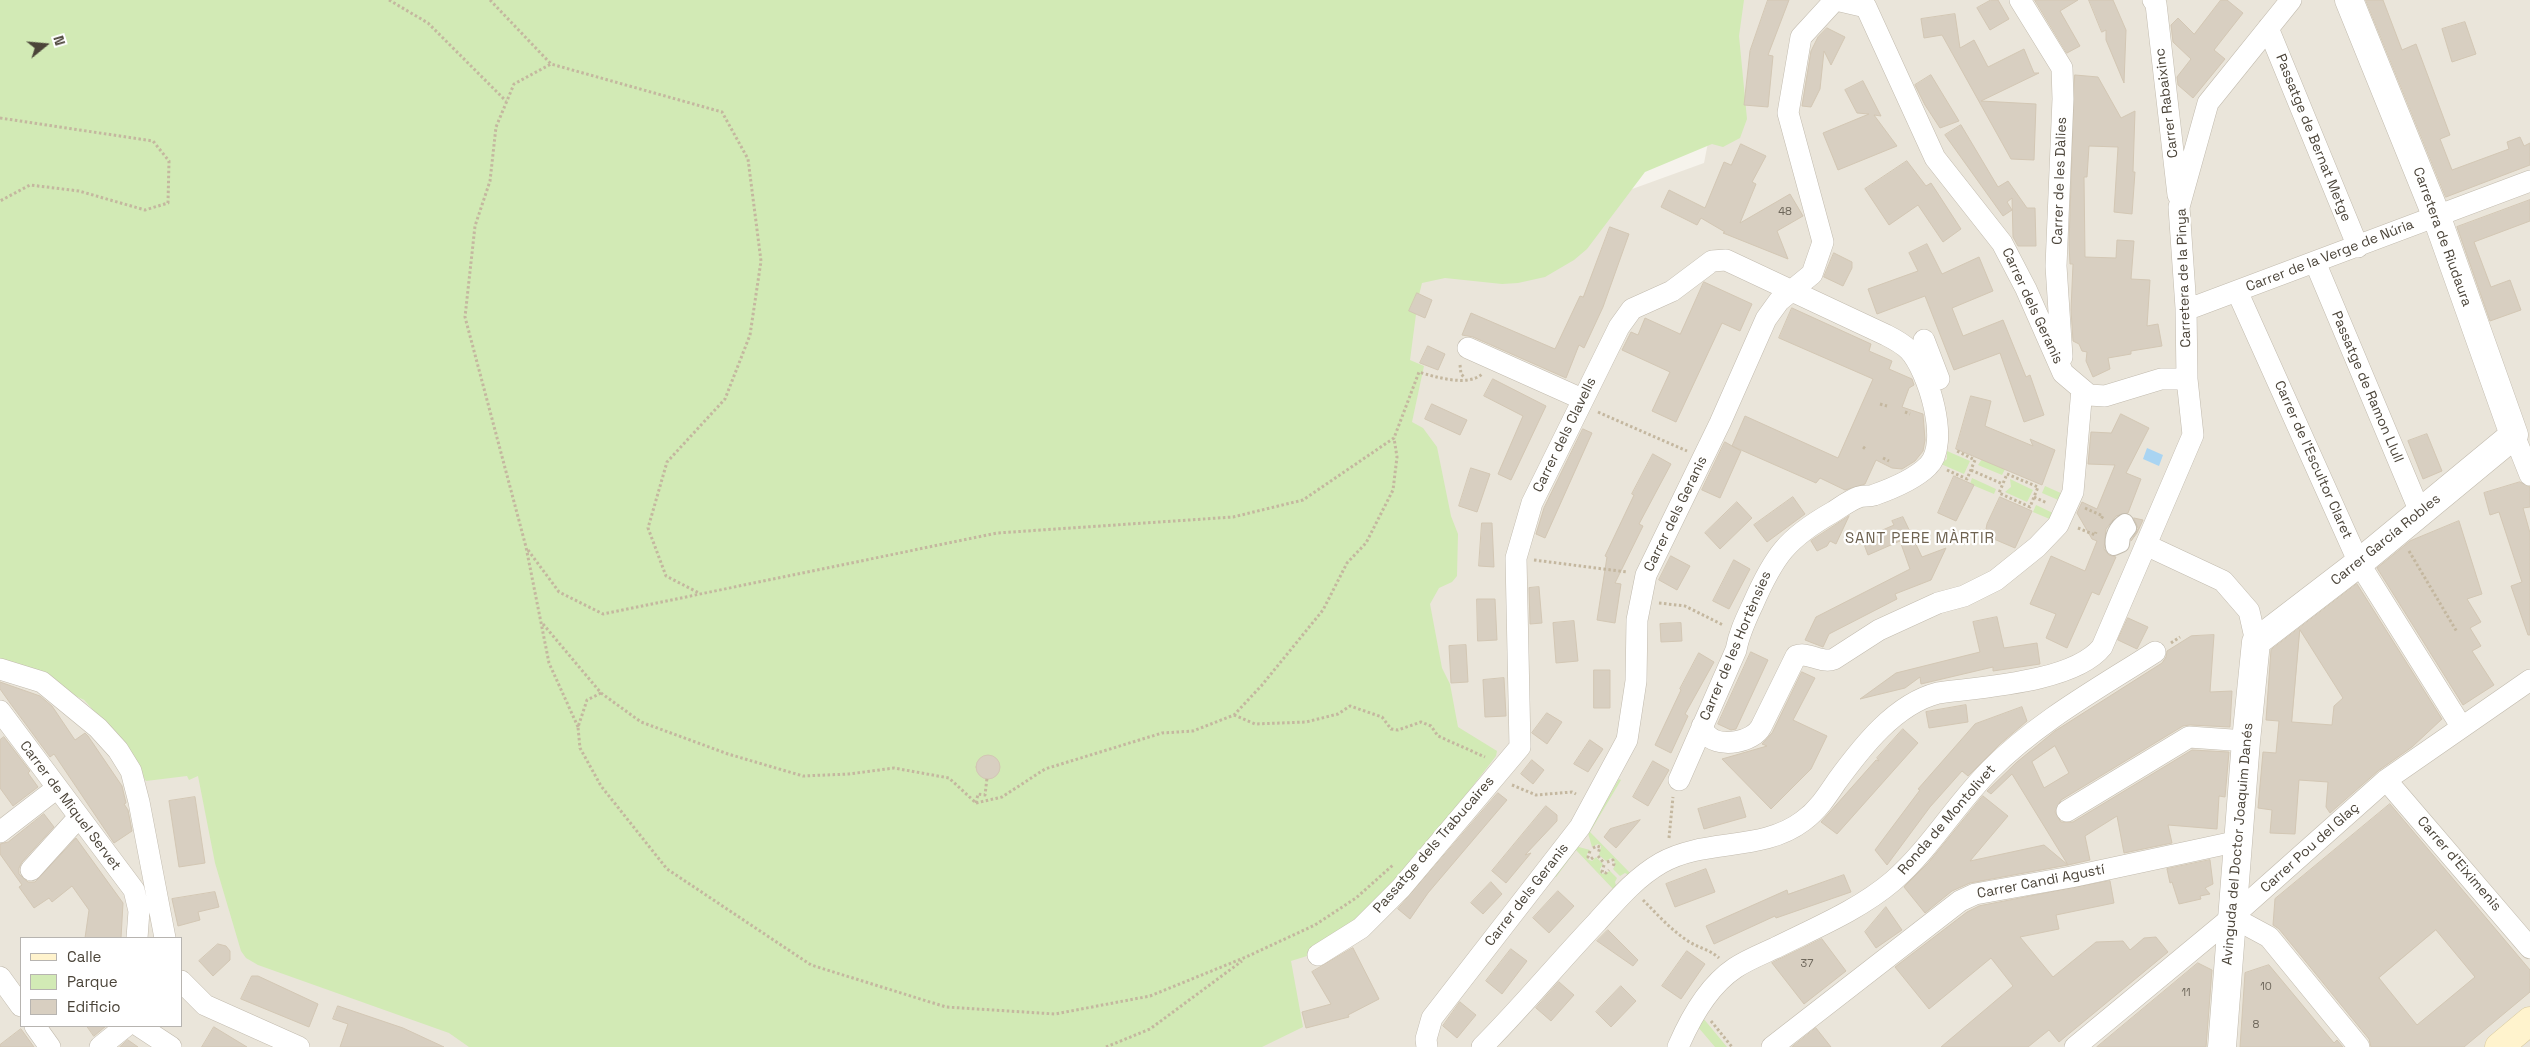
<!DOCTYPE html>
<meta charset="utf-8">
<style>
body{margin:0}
#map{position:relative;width:2530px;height:1047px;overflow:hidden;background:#f6f3ec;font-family:"Space Grotesk",sans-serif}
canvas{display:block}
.legend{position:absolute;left:20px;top:937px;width:162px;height:90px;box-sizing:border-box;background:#fff;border:1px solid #b7b4b0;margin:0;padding:6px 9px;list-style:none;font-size:15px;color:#4b4439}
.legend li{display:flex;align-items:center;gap:10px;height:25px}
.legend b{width:25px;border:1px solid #b7b4b0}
.north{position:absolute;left:20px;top:20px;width:50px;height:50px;-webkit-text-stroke:4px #fff;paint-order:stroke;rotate:73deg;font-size:14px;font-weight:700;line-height:20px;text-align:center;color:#4b4439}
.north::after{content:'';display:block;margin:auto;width:18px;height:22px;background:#4b4439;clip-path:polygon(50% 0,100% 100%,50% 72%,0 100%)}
</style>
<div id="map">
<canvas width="2530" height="1047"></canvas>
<ul class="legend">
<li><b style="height:6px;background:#fff3cd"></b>Calle</li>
<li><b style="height:14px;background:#d2eab5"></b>Parque</li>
<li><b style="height:14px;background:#d8cfc1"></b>Edificio</li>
</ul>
<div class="north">N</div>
</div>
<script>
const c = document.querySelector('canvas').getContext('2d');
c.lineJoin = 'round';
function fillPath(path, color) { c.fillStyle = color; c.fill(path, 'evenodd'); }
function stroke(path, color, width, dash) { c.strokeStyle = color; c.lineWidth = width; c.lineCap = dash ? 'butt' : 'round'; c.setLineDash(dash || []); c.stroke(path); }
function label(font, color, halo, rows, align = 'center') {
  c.font = font + ' "Space Grotesk",sans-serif'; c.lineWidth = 4.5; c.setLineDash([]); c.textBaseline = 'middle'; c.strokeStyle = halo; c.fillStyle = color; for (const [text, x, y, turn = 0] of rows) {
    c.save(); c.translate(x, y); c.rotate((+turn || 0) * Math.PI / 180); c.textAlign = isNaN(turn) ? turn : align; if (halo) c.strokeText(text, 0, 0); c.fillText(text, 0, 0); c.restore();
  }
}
const residential = new Path2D(`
 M1736 0H2530V1047H1137L1370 284 1704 163Z
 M0 661 84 700 120 740 202 775 497 1047H0ZM21 938H181V1026H21Z`);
const green = new Path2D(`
 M0 0H1744L1739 36 1747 119 1740 138 1723 147 1712 144 1645 172 1587 249 1574 260 1545 277 1518 283 1502 284 1445 278 1422 283 1418 299 1410 360 1424 366 1412 422 1423 428 1437 447 1451 516 1458 534 1457 576 1452 582 1439 588 1430 604 1442 668 1450 684 1458 727 1497 751 1496 756 1420 854 1377 903 1307 956 1291 961 1303 1027 1262 1047H469L449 1033 258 965 246 958 241 951 215 863 198 776 189 780 187 776 146 781 120 740 84 700 0 661Z
 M1947 451 1970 461 1964 474 1941 464 1947 459Z
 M1982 459 2005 469 2002 475 1978 465Z
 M1972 478 1996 489 1994 494 1970 484Z
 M2010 479 2033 490 2027 502 2005 492 2011 487Z
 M2045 486 2063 494V502L2042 493Z
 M2036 505 2057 515 2052 520 2033 512Z
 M1619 779 1621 780 1590 832 1632 875 1631 876 1625 873 1620 876 1613 869 1615 866 1614 860 1611 858 1606 861 1599 855 1601 846 1598 844 1592 847 1588 833Z
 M1575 846 1590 850 1587 854V859L1592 861 1596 857 1603 864 1600 869 1602 874 1610 871 1617 878 1615 882 1617 889 1614 890 1576 850 1556 877 1553 875Z
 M1703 1018 1727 1047H1715L1698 1027Z`);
const water = new Path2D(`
 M2147 448 2163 455 2159 466 2143 459Z`);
const building = new Path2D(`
 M1768 0H1789L1768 55 1773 56 1768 107 1744 105 1750 51Z
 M1991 0H1998L2009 19 1990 30 1977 8Z
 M2035 0H2078L2060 11 2080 46 2067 53Z
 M2089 0H2113L2126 30 2124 83 2106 40V30L2102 32Z
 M2221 0H2227L2243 13 2214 50 2225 59 2193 98 2178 85 2177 77 2191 59 2173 42 2171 25 2178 18 2194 34Z
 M2366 0H2383L2402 50 2416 44 2450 135 2440 139 2452 170 2509 149 2507 142 2520 137 2524 146 2530 143V165L2446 197Z
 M1955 14 1960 48 1974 40 1988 67 2024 49 2034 73H2039L1981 101 2036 104 2034 160 2011 159 1942 35 1924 38 1921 19Z
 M2465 22 2476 54 2452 62 2442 29Z
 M1827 28 1845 37 1831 65 1824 51 1820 89 1811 107 1802 106 1811 51 1818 37Z
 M1931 75 1959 121 1940 128 1925 105 1915 85Z
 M2075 75 2098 77 2121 118 2135 111 2133 172H2135L2132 214 2114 212 2118 147 2089 146 2087 177H2084L2085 257 2116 258 2117 240 2134 241 2131 279 2150 280 2147 326 2158 324 2162 346 2131 351V354L2108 358 2110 369 2093 377 2086 361 2087 352 2082 351 2079 344 2073 341 2071 310 2073 264H2070L2069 244Z
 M1863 81 1881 116 1874 115 1897 146 1838 170 1823 133 1869 114 1857 113 1845 90Z
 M1961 125 1998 187 2008 181 2027 208H2035L2036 246H2018L2013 237 2012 198 2007 202 2012 210 2003 216 1945 135Z
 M1741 144 1766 156 1752 182 1756 184 1740 223 1790 194 1803 216 1777 231 1788 259 1723 233 1725 232 1701 218 1697 225 1661 207 1669 190 1705 208 1724 162 1731 165Z
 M1907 161 1926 186 1931 183 1961 229 1943 242 1918 205 1889 225 1865 189Z
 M2530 200V221L2474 242 2491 287 2510 280 2521 310 2490 321 2457 227Z
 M1610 227 1629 234 1603 307 1584 348 1579 345 1566 378 1473 337 1462 335 1471 313 1555 349 1580 296 1583 297Z
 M1927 244 1942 274 1979 257 1993 291 1952 308 1963 336 2003 320 2026 377 2030 375 2044 415 2024 422 2000 353 1954 370 1925 296 1877 314 1868 289 1918 271 1909 253Z
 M1834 253 1852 262V268L1843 286 1824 277Z
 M1704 282 1752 304 1740 331 1722 323 1676 422 1652 411 1670 372 1622 350 1631 332 1638 335 1645 318 1680 334Z
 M1417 293 1432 300 1425 318 1409 311Z
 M1792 308 1871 344 1869 351 1892 361 1889 369 1912 379 1914 385 1909 388 1902 407 1923 414 1925 440 1923 451 1915 461 1902 469 1892 468 1876 460 1865 484 1845 490 1820 478 1816 483 1732 446 1745 416 1838 458 1873 379 1779 338Z
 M1428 346 1445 354 1438 370 1420 363Z
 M1493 379 1546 406 1511 480 1498 474 1523 416 1484 396Z
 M1971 396 1991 401 1985 426 2033 446 2030 439 2055 450 2042 485 1956 449Z
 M1432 404 1467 420 1460 435 1425 419Z
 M2121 414 2149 428 2126 473 2141 479 2128 513 2116 516 2106 529 2104 549 2109 555 2116 557 2099 595 2092 592 2067 648 2046 638 2056 614 2030 604 2051 556 2085 571 2097 541 2092 539 2077 513 2082 502 2097 509 2115 465 2088 464 2091 432 2111 433Z
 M1583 429 1592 433 1545 538 1536 534 1544 508Z
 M2427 434 2442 471 2423 479 2408 441Z
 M1725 442 1741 451 1720 498 1702 490Z
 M1653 454 1671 464 1639 524 1643 526 1615 583 1621 584 1615 623 1597 620 1607 557 1605 556 1634 495 1632 494Z
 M1471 468 1490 474 1477 512 1459 506Z
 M1954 476 1974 485 1956 521 1938 513Z
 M2520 482 2530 487V507L2523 508 2530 533V635H2528L2511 586 2522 582 2499 512 2490 515 2484 493Z
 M1793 497 1805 514 1767 542 1754 525Z
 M2000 497 2032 511 2015 548 1982 534 1990 531 1986 529 1987 524Z
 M1737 502 1752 518 1720 549 1705 533Z
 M1849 516 1836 544 1830 541 1827 546 1817 551 1811 541Z
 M1903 517 1922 557 1946 548 1931 580 1895 594 1897 599 1829 634 1823 647 1805 640 1816 617 1910 569 1900 541 1868 555 1862 539 1894 525 1892 521Z
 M2134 518 2143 520 2137 533 2131 541 2138 529Z
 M2459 521 2482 594 2467 599 2481 622 2470 628 2481 646 2472 651 2494 685 2463 705 2377 568 2410 541Z
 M1482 523H1492L1494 567 1479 566Z
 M1671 556 1690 566 1677 590 1659 580Z
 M1734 560 1750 569 1729 609 1713 601Z
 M2357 584 2442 719 2412 747 2378 771 2330 813 2326 807 2328 782 2299 780 2295 834 2270 833 2272 810 2258 808 2263 752 2276 753 2279 721 2266 720 2271 650ZM2300 630 2343 698 2334 706 2332 725 2292 722Z
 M1539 587 1542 623 1530 624 1529 588Z
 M1477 599H1495L1497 640 1478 641Z
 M1997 617 2004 648 2037 643 2040 664 1993 671V667L1921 684 1920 677 1905 688 1860 699 1896 673 1980 652 1973 622Z
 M2128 618 2148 627 2137 649 2118 640Z
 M1574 621 1578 661 1556 663 1553 623Z
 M1681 623 1682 641 1661 642 1660 624Z
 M2214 635 2210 692 2232 691 2230 727 2190 725 2183 726 2061 800 2055 812 2061 822H2073L2192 750 2229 752 2225 797 2219 796 2217 829 2168 825 2172 843 2124 853 2117 816 2085 836 2090 860 2068 865 2012 774 1991 794 1987 791 2017 762 2055 731 2162 663 2166 657 2167 651 2191 636ZM2055 746 2069 773 2044 788 2032 762Z
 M1466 645 1468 682 1451 683 1449 646Z
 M1751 652 1768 660 1736 729 1731 730 1718 724Z
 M1699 653 1714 662 1685 714 1688 716 1671 753 1655 745 1681 690 1680 689Z
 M1594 670H1610V708H1594Z
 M1802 672 1815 678 1793 720 1827 736 1811 769 1771 809 1722 759 1767 746 1762 744 1772 733Z
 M1504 678 1506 716 1485 717 1483 680Z
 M0 682 40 696 52 706 75 740 85 733 88 736 122 786 126 803 124 804 128 810 132 831 114 843 54 754 50 757 10 703 0 689Z
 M1966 705 1968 722 1929 728 1926 712Z
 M2022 707 2027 721 2000 744 1968 776 1962 771 1930 807 1887 865 1875 850 1920 790 1918 789 1975 724Z
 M1547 713 1562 722 1547 744 1532 733Z
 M1903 729 1918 743 1837 834 1821 822 1876 760 1879 761 1877 758Z
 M4 737 30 771 28 773 38 787 13 806 0 788V740Z
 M1590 740 1603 749 1588 772 1574 764Z
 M976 767a12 12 0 1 1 24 0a12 12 0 1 1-24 0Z
 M1532 760 1544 770 1533 784 1521 774Z
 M1653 761 1669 770 1648 806 1633 797Z
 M1498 793 1507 800 1428 893 1410 919 1398 909Z
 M1983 796 2008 816 1970 861 2044 845 2068 865 1970 883 1952 891 1925 913 1904 887 1928 863Z
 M195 797 205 863 179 867 169 801Z
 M1740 797 1746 817 1704 829 1698 809Z
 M2390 804 2530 970V992L2464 1047H2371L2369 1039 2279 929 2273 925 2275 899ZM2436 930 2475 977 2417 1025 2379 978Z
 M1546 806 1557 815V821L1525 855 1531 853 1506 883 1492 871Z
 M44 814 54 827 22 862 19 868V874L28 882H35L76 838 123 903 121 938H85L89 910 72 886 52 902 49 898 34 908 19 887 22 885 0 854V844L8 842Z
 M1640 820 1616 848 1604 837 1610 829Z
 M2210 860 2213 884 2205 888 2210 894 2200 896 2201 899 2179 904 2172 882 2170 883 2167 869Z
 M1706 869 1715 892 1675 907 1666 884Z
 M1844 875 1851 892 1776 918 1775 916 1714 944 1706 926 1787 890 1788 894Z
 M2110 881 2114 903 2056 915 2059 929 2020 937 2053 977 2096 942 2123 941 2130 950 2144 938 2156 937 2168 952 2059 1042 2049 1030 2028 1047H1941L2013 986 1991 958 1929 1009 1895 967 1967 912 1979 906Z
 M1491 882 1502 894 1483 914 1471 903Z
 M1558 891 1574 906 1549 933 1533 918Z
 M215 892 219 907 198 912 200 920 178 926 172 899Z
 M1886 907 1902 930 1876 948 1865 932Z
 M1608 930 1638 960 1633 966 1597 941Z
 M1822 939 1846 971 1804 1004 1772 963Z
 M218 944 226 946 230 951V960L213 976 199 961Z
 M1353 948 1379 999 1348 1015 1349 1017 1306 1028 1302 1012 1331 1004 1312 972Z
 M1511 949 1527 961 1502 994 1486 981Z
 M1687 951 1705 964 1681 999 1662 986Z
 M2198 963 2212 970 2206 1047H2097Z
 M2269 965 2334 1043 2337 1040 2343 1047H2240L2245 973Z
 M252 976H258L318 1004 309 1027 241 999Z
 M1559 982 1574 995 1551 1021 1536 1008Z
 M1621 986 1636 1001 1611 1027 1596 1012Z
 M1460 1002 1476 1015 1457 1038 1443 1026Z
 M338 1006 403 1028 444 1047H340L348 1024 333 1019Z
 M87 1026H106L94 1036Z
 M214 1027 247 1047H202Z
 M1816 1028 1831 1047H1792Z
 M21 1029 34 1047H0V1045Z
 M128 1040 138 1047H120Z`);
const path = new Path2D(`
 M389 0 428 23 506 101
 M490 0 551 64
 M0 118 153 141 169 161 168 203 145 210 79 191 30 185 0 201
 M1460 365 1461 374 1465 378
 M1880 404 1887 406
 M1598 412 1687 451
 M1905 412 1910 414
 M1863 447 1867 450
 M1883 458 1889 461
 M1947 470 1967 479 1975 460 1955 450
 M1971 470 2003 484
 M2007 474 2038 487 2030 507 1999 493Z
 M2034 497 2047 503
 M2085 508 2103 516 2101 519
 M2078 528 2095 535 2096 532
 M528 550 559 592 603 614 997 533 1233 517 1303 500 1394 438 1419 372C1435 377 1468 387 1482 374
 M2409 551 2457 632
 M1534 560 1627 572
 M1659 603 1685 606 1723 625
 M543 624 601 693 641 722 728 754 803 776 849 774 894 768 949 778 976 803
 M2171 643 2180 637
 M601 693 587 700 578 727 580 748 601 786 667 869 811 965 946 1007 1055 1014 1150 996 1246 957 1315 925 1356 898 1393 865
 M1234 715 1255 724 1306 722 1338 714 1350 706 1382 717 1391 729 1398 730 1421 722 1431 726 1438 736 1485 757
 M578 727 549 663 526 547 465 317 475 226 490 181 496 127 514 84 551 64 722 112 748 159 761 261 750 335 725 399 667 462 648 528 666 576 699 593
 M1512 785 1536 795 1572 792 1576 794
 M976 803 1002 797 1045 769 1162 733 1193 731 1234 715 1262 685 1323 610 1347 563 1366 543 1393 490 1397 457 1394 438
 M976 803 978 794 985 795 987 778
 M1669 838 1673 797
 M1593 848 1597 846 1600 847 1598 854
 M1590 851 1588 857 1591 859 1595 856
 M1598 856 1604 863
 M1607 862 1613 860 1614 864 1612 868
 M1604 865 1602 872 1606 873 1609 870
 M1643 900C1657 914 1671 930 1688 941 1698 948 1709 949 1719 958
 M1711 1021 1732 1047
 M1106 1047 1150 1029 1242 961`);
const pedestrian = new Path2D(`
 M2125 522 2128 528 2122 536 2121 544 2114 547C2112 537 2117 527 2125 522Z`);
const minor = new Path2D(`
 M1836 0 1866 7 1935 158 2002 243 2026 289 2063 373 2089 395 2105 396 2161 379H2187
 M2020 0 2062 68 2063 99 2056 266 2062 357
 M2153 0 2156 4 2178 195
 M2268 28 2358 247
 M2315 262 2420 512
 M2237 291 2359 563 2461 726
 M2186 308 2194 307 2530 181
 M1924 340 1939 379
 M1468 348 1582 399
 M2514 435 2530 475
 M2146 545 2223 581 2249 611 2256 642
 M0 669 42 682 98 728 118 750 131 771 139 802 165 938
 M0 711 134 890 139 911 137 938
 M1702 726C1704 729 1705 734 1708 736 1721 748 1753 742 1761 727L1796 656C1808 651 1821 664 1834 659L1879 630 1938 603 1964 596 1996 580 2037 547 2058 525 2073 492 2082 389
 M2386 780 2530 948
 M2067 811 2189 737 2246 741
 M0 832 57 788
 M31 870 79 817
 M2232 917 2269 937 2359 1047
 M1318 955 1361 928 1401 888 1520 747 1516 558 1532 503 1619 327 1632 309 1672 291 1712 261 1726 260 1886 335C1894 339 1902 343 1909 350 1928 370 1951 444 1928 466 1915 479 1891 489 1874 495 1869 497 1864 495 1859 497 1850 500 1841 507 1833 512 1787 538 1774 556 1753 604 1746 619 1739 633 1736 650L1679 780
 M0 977 21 1006
 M181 981 205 1005 299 1047
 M35 1026 50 1047
 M139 1026 171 1047
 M100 1047 126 1026
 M1427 1047 1426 1039 1432 1018 1580 827 1627 740 1636 681 1637 620 1646 575 1720 423 1766 319 1779 301 1812 274 1823 242 1788 113 1801 37 1835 0
 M1482 1047C1522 1007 1558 963 1597 922 1616 901 1635 878 1661 863 1705 838 1762 852 1803 821 1818 810 1827 796 1837 781 1862 747 1895 704 1938 693 1982 687 2074 682 2102 647L2193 435 2187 379 2186 308 2179 207 2208 103 2291 0
 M1678 1047C1690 1019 1708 986 1735 968 1747 960 1762 954 1775 948 1815 928 1859 910 1893 881 1930 849 1955 805 1990 770 2037 722 2099 688 2155 652
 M1772 1047 1960 901 1975 894 2071 877 2239 841
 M2075 1047 2232 917 2386 780 2530 680`);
const tertiary = new Path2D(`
 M2222 1047 2246 741 2256 642 2359 563 2514 435 2436 215 2349 0`);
const secondary = new Path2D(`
 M2499 1047 2530 1021`);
const numberNames = [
 ["48",1785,212],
 ["37",1807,964],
 ["10",2266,987],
 ["11",2186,993],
 ["8",2256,1025]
];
const streetNames = [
 ["Carrer Rabaixinc",2167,103,-97],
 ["Passatge de Bernat Metge",2313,138,68],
 ["Carrer de les Dàlies",2060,181,-88],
 ["Carretera de Riudaura",2442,237,70],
 ["Carrer de la Verge de Núria",2330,256,-21],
 ["Carretera de la Pinya",2184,278,-92],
 ["Carrer dels Geranis",2032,306,65],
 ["Passatge de Ramon Llull",2367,387,67],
 ["Carrer dels Clavells",1565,435,-64],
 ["Carrer de l'Escultor Claret",2313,460,66],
 ["Carrer dels Geranis",1676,514,-64],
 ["Carrer García Robles",2386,540,-39],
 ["Carrer de les Hortènsies",1736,646,-67],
 ["Carrer de Miquel Servet",70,806,53],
 ["Ronda de Montolivet",1947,820,-49],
 ["Avinguda del Doctor Joaquim Danés",2238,844,-85],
 ["Passatge dels Trabucaires",1434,845,-49],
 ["Carrer Pou del Glaç",2310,848,-42],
 ["Carrer d'Eiximenis",2459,864,49],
 ["Carrer Candi Agustí",2041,882,-11],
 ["Carrer dels Geranis",1527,895,-52]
];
const neighbourhoodNames = [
 ["SANT PERE MÀRTIR",1920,539]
];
fillPath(residential, '#eae5da');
fillPath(green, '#d2eab5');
fillPath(water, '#a9d4f2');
fillPath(building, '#d8cfc1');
stroke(building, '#d3c7b4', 1);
stroke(pedestrian, '#c2bbae', 18);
stroke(minor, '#c2bbae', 22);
stroke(tertiary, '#c2bbae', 29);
stroke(secondary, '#d6c79b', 29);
stroke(path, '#c4b79f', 3, [2.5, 2.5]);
stroke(pedestrian, '#fff', 16);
stroke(minor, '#fff', 21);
stroke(tertiary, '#fff', 28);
stroke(secondary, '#fff3cd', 28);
label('11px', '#6e675b', null, numberNames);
label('14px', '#4b4439', '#fff', streetNames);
c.letterSpacing = '1px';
label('15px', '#6e6250', '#fff', neighbourhoodNames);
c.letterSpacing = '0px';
</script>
